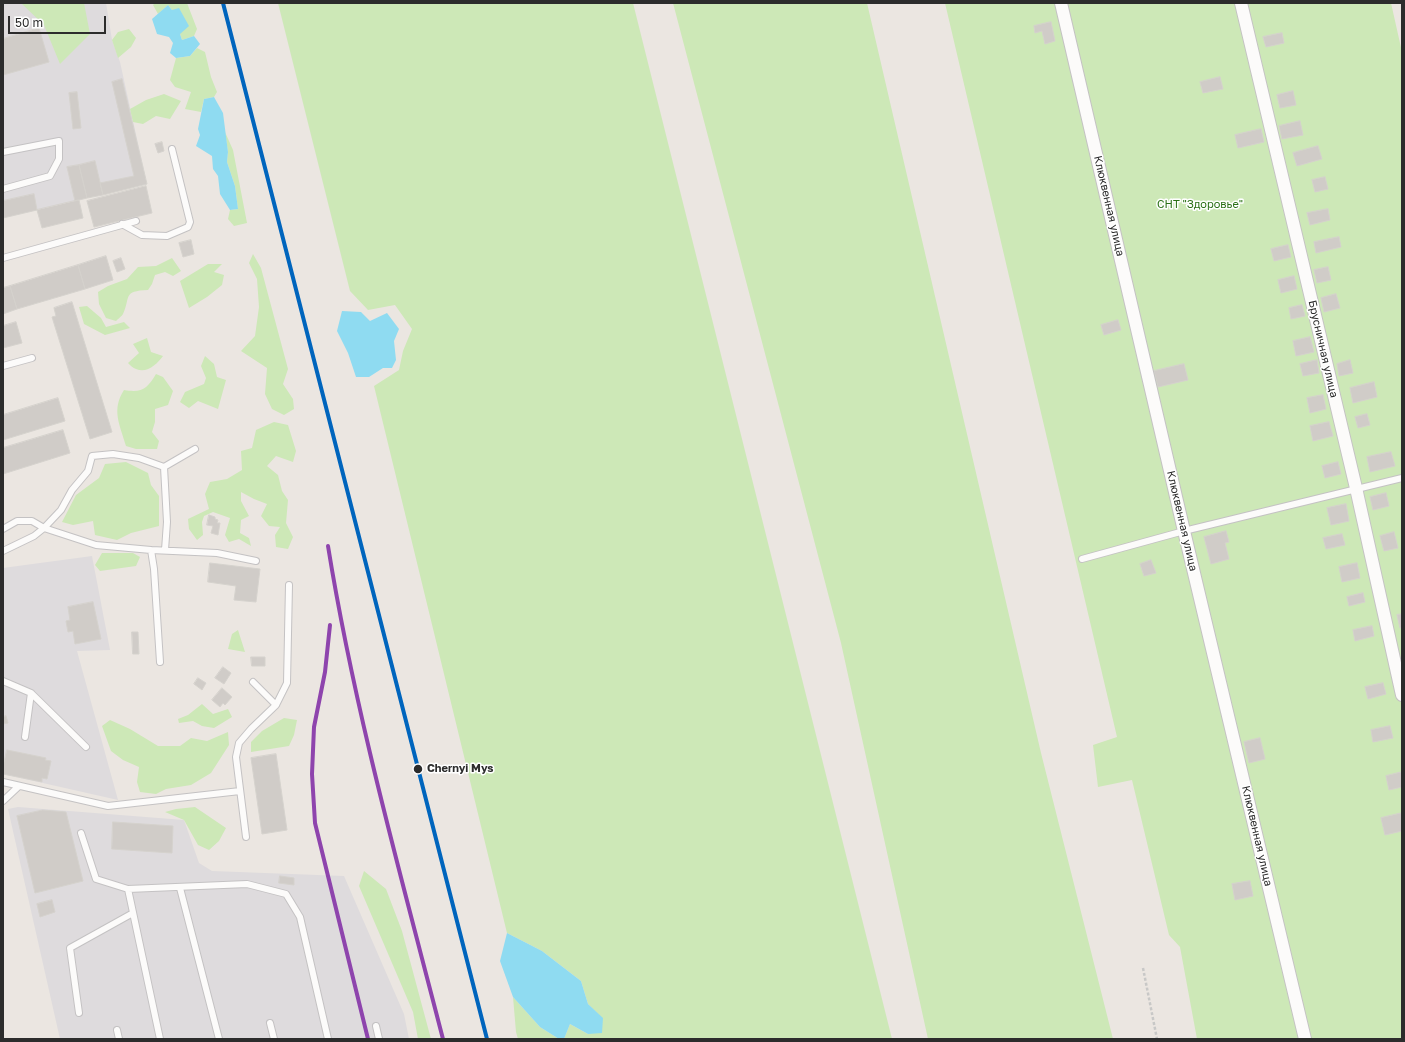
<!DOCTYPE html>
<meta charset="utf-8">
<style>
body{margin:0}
#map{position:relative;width:1405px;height:1042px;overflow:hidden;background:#ebe6e1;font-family:"Golos Text",sans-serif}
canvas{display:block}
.frame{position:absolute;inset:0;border:4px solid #2c2c2c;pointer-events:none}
.scale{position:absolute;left:8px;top:16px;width:98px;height:18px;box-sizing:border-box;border:2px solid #2c2c2c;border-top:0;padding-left:5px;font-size:12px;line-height:14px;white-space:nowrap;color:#2c2c2c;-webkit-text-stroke:3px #fff;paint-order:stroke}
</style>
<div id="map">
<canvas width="1405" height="1042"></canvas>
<div class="frame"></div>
<div class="scale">50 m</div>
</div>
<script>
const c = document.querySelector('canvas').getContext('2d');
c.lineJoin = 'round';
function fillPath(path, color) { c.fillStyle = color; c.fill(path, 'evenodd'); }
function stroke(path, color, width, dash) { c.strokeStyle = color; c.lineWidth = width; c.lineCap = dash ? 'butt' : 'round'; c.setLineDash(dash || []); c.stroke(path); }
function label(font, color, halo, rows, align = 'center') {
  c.font = font + ' "Golos Text",sans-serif'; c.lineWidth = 3; c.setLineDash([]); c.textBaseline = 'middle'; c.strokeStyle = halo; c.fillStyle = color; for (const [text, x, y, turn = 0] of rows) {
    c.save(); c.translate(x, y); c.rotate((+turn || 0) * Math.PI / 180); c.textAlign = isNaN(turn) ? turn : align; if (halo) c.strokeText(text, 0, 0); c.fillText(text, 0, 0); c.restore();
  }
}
const industrial = new Path2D(`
 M3 3H106L112 40 120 62 147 184 3 218Z
 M92 556 110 650 77 651 118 800 3 774V568Z
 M18 807 184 820 199 863 212 871 344 876 404 1014 409 1039H60L8 809Z`);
const green = new Path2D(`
 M23 3H84L90 34 60 64 44 25 22 4Z
 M155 3H187L197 29 194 36 182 40 172 10 168 5 158 14 153 5Z
 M278 3H633L892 1039H564L570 1024 588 1034 602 1018 588 1004 581 981 542 951 507 933 374 386 399 370 403 351 412 329 395 305 368 310 350 291Z
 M673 3H867L1041 753 1113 1039H928L841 643Z
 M945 3H1391L1402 52V1039H1197L1180 947 1169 935 1132 780 1098 787 1093 745 1117 737Z
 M129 29 136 38 131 47 118 58 112 40 118 32Z
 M197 48 205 52 211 77 217 92 214 97 204 99 201 112 185 109 191 92 175 87 170 80 176 58 190 56Z
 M164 94 181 101 170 119 156 116 143 124 133 122 130 109 146 100Z
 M225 132 233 150 247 223 234 226 228 219 230 210 238 209 235 186 227 162 228 152Z
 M253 254 261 268 288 369 283 384 293 399 294 409 284 415 272 409 265 394 267 368 241 351 255 336 259 307 257 279 249 263Z
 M172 258 181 271 173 276 165 272 155 275 152 284 148 290C122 291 131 297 123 314 122 316 118 319 116 321L106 318 99 304 98 292 108 286 127 279 138 267 156 266Z
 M208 264H222L214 272 224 275 222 285 207 297 189 308 180 281Z
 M87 306 101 318 106 327 124 322 130 328 105 335 84 324 79 307Z
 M147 338 151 352 163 356C157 364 147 374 136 369 133 368 130 365 128 363L139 353 133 344Z
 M205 356 214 364 217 377 226 380 218 409 198 401 189 408 180 402 185 392 204 384 206 378 201 366Z
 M156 374 163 377 173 391 168 405 155 409V422L152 432 159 441 157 449H136L126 446C120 425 111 410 124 390 142 393 147 389 156 374Z
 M274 422 288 425 296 451 293 462 276 456 267 466 278 475 282 491 288 500 286 523 293 537 288 549 276 547 275 535 280 527 269 526 261 516 267 504 254 499 241 492V501L249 516 241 520 240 533 249 538 251 546 239 539 229 542 225 535 230 518 213 512 204 516 202 522 203 535 197 540 189 529 188 519 209 509 205 494 210 482 227 479 242 470 241 451 252 448 256 430Z
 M126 462 148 473 151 485 159 496V526L131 533 117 540 95 535 93 521 73 525 62 522 76 495 99 478 105 464Z
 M102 553H133L140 557 136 566 100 571 95 565Z
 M238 630 245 652 228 649 232 634Z
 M202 704 213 714 228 709 232 717 214 728 202 726 193 721 179 723 178 719 188 715Z
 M284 718 297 720 294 735 289 746 251 752V742L262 731Z
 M110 720 130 729 158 746H180L191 738 207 741 228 732 229 745 211 773 191 785 166 789 156 794 140 792 137 782 139 767 123 760 111 751 102 726Z
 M195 807 226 828 219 841 209 850 198 845 184 820 165 812 176 809Z
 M364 871 386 889 402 931 431 1039H418L413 1012 359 886Z
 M513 997 540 1027 559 1039H518L516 1032Z`);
const water = new Path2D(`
 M168 5 172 10 179 8 189 26 180 34 182 40 194 36 200 44 190 56 176 58 170 53 173 43 169 37 157 34 152 19Z
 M214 97 223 113 228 152 227 162 235 186 238 209 230 210 220 194 218 176 213 169 212 156 196 146 200 135 198 129 204 99Z
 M342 311 361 312 370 321 387 313 399 329 394 341 396 360 392 368H383L369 377H356L348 353 337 331Z
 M507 933 542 951 581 981 588 1004 603 1018 602 1033 588 1034 570 1024 564 1039H559L540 1027 513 997 500 961Z`);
const building = new Path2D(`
 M1051 22 1055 41 1045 44 1042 31 1035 33 1034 26Z
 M39 28 49 62 3 75V39Z
 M1282 33 1284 43 1266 47 1263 37Z
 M1220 77 1223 89 1203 93 1200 82Z
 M122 79 147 184 103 195 100 183 134 176 112 82Z
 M1293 91 1296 105 1280 108 1277 95Z
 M77 92 81 128 73 129 69 93Z
 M1300 121 1303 135 1282 139 1279 126Z
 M1261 129 1264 142 1238 148 1235 135Z
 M162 142 164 151 158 153 155 144Z
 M1318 146 1322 159 1297 166 1293 153Z
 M95 161 103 195 87 198 79 165Z
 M79 165 87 198 75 201 67 167Z
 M1325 177 1328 189 1315 192 1312 180Z
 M146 186 152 213 94 227 87 201Z
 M34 194 37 210 3 218V201Z
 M79 200 83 218 42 228 37 210Z
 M1328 209 1330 220 1310 225 1307 213Z
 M1339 237 1341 247 1316 253 1314 242Z
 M191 240 194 254 183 257 179 243Z
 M1288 245 1291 257 1274 261 1271 249Z
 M106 256 113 280 85 289 78 265Z
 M121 258 125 269 117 272 113 261Z
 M78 265 85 289 17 309 10 286Z
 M1328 267 1331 280 1317 283 1314 270Z
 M1294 276 1297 289 1281 293 1278 280Z
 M10 286 17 309 3 314V288Z
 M1336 294 1340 308 1324 312 1321 298Z
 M72 302 112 432 90 439 52 317 56 316 54 308Z
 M1302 305 1305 316 1291 319 1289 308Z
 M1118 320 1121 330 1104 335 1101 325Z
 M16 322 22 343 3 348V326Z
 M1310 337 1314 352 1296 356 1293 341Z
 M1317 360 1319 373 1303 376 1300 364Z
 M1350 360 1353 373 1339 376 1337 364Z
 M1184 364 1188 380 1158 387 1154 371Z
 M1374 382 1377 397 1353 403 1350 388Z
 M1323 395 1326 409 1310 413 1307 398Z
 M58 398 65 421 3 440V415Z
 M1367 414 1370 425 1358 428 1355 417Z
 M1329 422 1333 436 1313 441 1310 426Z
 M63 430 70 453 3 474V448Z
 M1391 452 1395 466 1370 472 1367 457Z
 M1338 462 1341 474 1325 478 1322 466Z
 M1386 493 1389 506 1373 510 1370 497Z
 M1346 504 1349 521 1331 525 1327 508Z
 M209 515 215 517V519L218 520 217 523H220L218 535 211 533 213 526 207 525Z
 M1226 531 1229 542 1225 543 1229 559 1211 564 1204 537Z
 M1394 532 1398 548 1384 551 1380 536Z
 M1342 534 1345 545 1326 549 1323 538Z
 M1151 560 1156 573 1144 576 1140 564Z
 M210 563 260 569 256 602 234 600 236 586 208 582Z
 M1357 563 1360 578 1342 582 1339 567Z
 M1363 593 1365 602 1349 606 1347 597Z
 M93 602 101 639 75 644 73 631 68 632 66 621 70 620 68 607Z
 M1402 614V628H1400L1397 615Z
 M1372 626 1374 636 1355 641 1353 630Z
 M132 632H138L139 654H133Z
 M251 657H265V666H252Z
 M223 667 231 673 224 684 215 678Z
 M198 678 206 683 202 690 194 684Z
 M1383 683 1386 694 1368 699 1365 687Z
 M222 688 232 697 225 705 223 703 220 707 212 700Z
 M6 716 8 723 3 724V717Z
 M1390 726 1393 738 1373 742 1371 730Z
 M1260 738 1265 759 1249 763 1244 742Z
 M7 750 46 758 45 760 51 761 47 779 42 778V782L3 774V767Z
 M276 754 287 830 262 834 251 758Z
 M1402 772V787L1389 790 1386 776Z
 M43 810 66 812 83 881 35 893 17 816Z
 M1402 813V831L1385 835 1381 818Z
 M113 822 173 826 172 853 112 849Z
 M280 876 294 878V885L279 883Z
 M1250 881 1253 896 1235 900 1232 884Z
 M52 900 55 912 40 917 37 904Z`);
const path = new Path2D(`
 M1143 968 1157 1039`);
const service = new Path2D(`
 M3 152 59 141V159L50 176 3 189
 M122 224 142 235 167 236 188 227 190 222 172 149
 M3 258 136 221
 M3 366 32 358
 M164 467 167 522 165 550
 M164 467 195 449
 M3 529 17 521H32L44 528 96 545 151 550 217 553 256 561
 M151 550 154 569 160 662
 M3 551 34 536 44 528 61 510 72 490 88 471 92 456 113 454 139 458 164 467
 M1082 559 1184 531 1402 478
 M3 681 31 693 86 747
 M253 682 276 705
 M25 737 31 693
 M3 782 108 806 240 791
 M3 801 19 786
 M81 833 96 879 128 889 247 884 286 894 300 917 328 1039
 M246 837 236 757 239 743 251 729 276 705 287 683 289 585
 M180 888 219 1039
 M128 889 160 1039
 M79 1013 70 948 133 913
 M270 1023 274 1039
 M376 1026 379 1039
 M117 1030 119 1039`);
const minor = new Path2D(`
 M1061 3 1184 531 1305 1039
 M1241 3 1356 488 1402 695`);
const rail1 = new Path2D(`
 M223 3C309 349 399 694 487 1039`);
const rail2 = new Path2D(`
 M328 546C355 713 401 876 443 1039
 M330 625 325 672 314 727 312 774 315 823 368 1039`);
const markers = [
 [418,769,5,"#2c2c2c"]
];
const parkNames = [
 ["СНТ \"Здоровье\"",1200,205]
];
const streetNames = [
 ["Клюквенная улица",1109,206,77],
 ["Брусничная улица",1323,349,77],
 ["Клюквенная улица",1182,521,77],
 ["Клюквенная улица",1257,836,77]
];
const stopNames = [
 ["Chernyi Mys",427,769]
];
fillPath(industrial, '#dedbdd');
fillPath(green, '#cde8b7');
fillPath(water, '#8fdbf1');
fillPath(building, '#d0ccc8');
stroke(building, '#d5d2cd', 1);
stroke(service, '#c4c2c3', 8);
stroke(minor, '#c4c2c3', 14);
stroke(path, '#c8c8c7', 2.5, [3, 2]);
stroke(service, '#fcfbfa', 6);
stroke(minor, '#fcfbfa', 12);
stroke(rail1, '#0065bd', 4);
stroke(rail2, '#8e44ad', 4);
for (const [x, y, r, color] of markers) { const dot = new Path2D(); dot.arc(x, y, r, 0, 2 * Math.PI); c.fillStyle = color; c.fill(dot); stroke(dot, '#fff', 1.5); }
label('11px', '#2a7015', '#fff', parkNames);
label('11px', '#2c2c2c', '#fff', streetNames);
label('bold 11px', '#2c2c2c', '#fff', stopNames, 'left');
</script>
